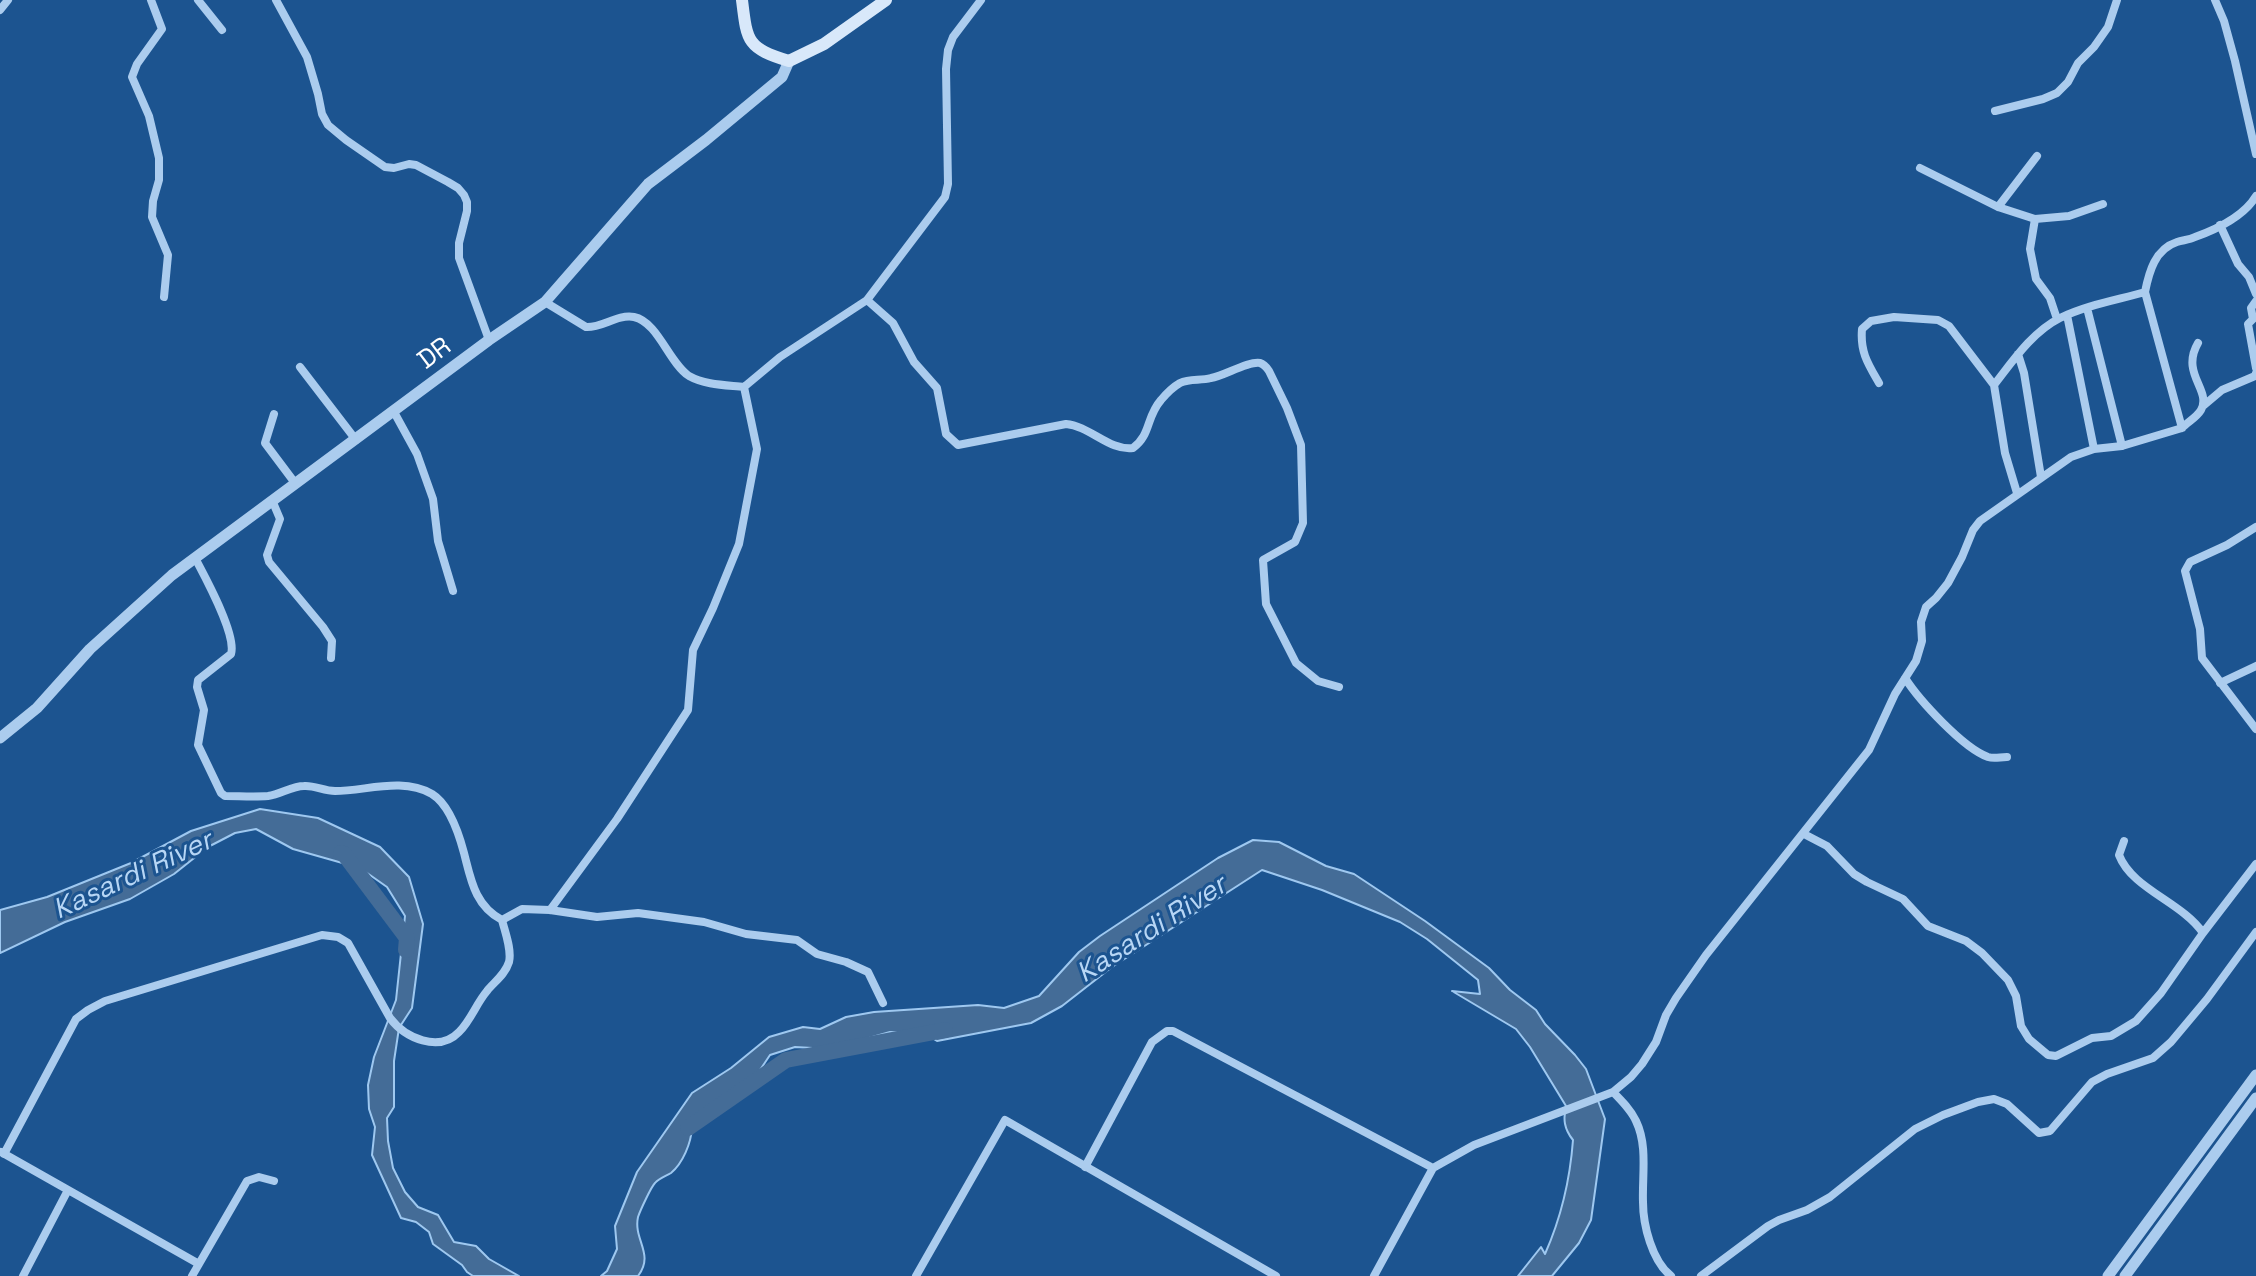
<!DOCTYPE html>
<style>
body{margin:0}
canvas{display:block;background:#1c5490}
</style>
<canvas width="2256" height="1276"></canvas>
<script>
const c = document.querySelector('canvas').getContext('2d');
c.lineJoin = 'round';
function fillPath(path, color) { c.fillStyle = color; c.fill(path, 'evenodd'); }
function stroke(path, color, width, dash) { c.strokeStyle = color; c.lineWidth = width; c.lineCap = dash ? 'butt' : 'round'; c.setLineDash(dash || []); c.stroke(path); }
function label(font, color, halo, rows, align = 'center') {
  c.font = font + ' "Space Grotesk",sans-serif'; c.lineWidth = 6; c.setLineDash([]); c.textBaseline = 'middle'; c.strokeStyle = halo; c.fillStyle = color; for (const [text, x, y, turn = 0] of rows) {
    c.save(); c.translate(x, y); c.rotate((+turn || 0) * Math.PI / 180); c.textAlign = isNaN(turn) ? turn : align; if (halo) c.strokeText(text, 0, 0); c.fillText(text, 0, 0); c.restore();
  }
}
const water = new Path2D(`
 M260 809 318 818 380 847 409 877 423 924 412 1008 399 1028 394 1061V1107L387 1118 388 1141 393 1168 405 1192 418 1207 438 1215 454 1242 476 1246 489 1259 519 1276H473L467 1272 462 1265 433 1244 429 1232 416 1222 401 1218 372 1155 375 1127 369 1109 368 1085 374 1057 396 1000 405 916 387 887 360 868 293 849 256 829 235 833 208 847 174 874 130 899 65 922 0 953V910L47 897 131 863 191 831Z
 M1253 840 1279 842 1326 866 1354 874 1425 921 1489 968 1510 990 1536 1010 1545 1024 1575 1055 1586 1069 1605 1119 1591 1220 1579 1243 1552 1276H1518L1541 1247 1545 1254C1561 1218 1570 1180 1573 1140 1564 1129 1563 1119 1566 1106L1530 1047 1516 1029 1452 991 1480 994 1478 980 1427 939 1400 922 1322 890 1262 870 1112 967 1062 1006 1031 1023 937 1041 924 1033 890 1032 830 1049 795 1047 770 1055 750 1085 728 1104 710 1111 692 1128C691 1143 683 1163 671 1173 666 1176 659 1178 655 1183 651 1187 640 1211 638 1217 633 1240 655 1254 638 1276H601L607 1271 617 1249 615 1226 637 1172 692 1093 731 1068 769 1037 803 1027 820 1029 846 1017 874 1012 978 1005 1004 1008 1039 996 1079 952 1100 936 1218 858Z`);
const river = new Path2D(`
 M341 853 344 854 407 938 406 950
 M688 1128 786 1060 945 1030`);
const minor = new Path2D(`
 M151 0 162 29 137 64 132 77 149 116 159 158V180L153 201 152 217 168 255 164 297
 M198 0 222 30
 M276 0 307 57 318 94 322 114 328 125 346 140 385 167 394 168 409 164 416 165 448 182 458 188 464 195 467 202V211L459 243V258L489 340
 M2215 0 2224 21 2235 61 2256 154
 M0 10 8 0
 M1995 111 2043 99 2057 93 2068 82 2078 63 2094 47 2108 27 2117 0
 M1920 168 1998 207 2035 219 2069 216 2103 204
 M1998 207 2037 156
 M2035 219 2030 249 2036 279 2050 298 2057 319
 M2220 225 2238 264 2249 277 2256 294
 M867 300 893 323 914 362 937 388 946 434 958 445 1066 424C1090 426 1109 451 1133 448 1151 435 1146 417 1161 400 1166 394 1173 387 1180 383 1190 378 1200 381 1211 378 1224 376 1248 361 1260 363 1264 364 1267 368 1269 371L1287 408 1301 445 1303 523 1295 542 1263 560 1266 604 1296 663 1318 681 1339 687
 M2256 301 2251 308 2253 319 2248 324 2256 368
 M545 302 586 327C602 328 617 314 634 317 658 322 669 363 689 376 705 385 726 385 744 387L780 357 867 300 945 197 948 184 946 69 948 50 953 37 981 0
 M2087 308 2122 446
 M2067 315 2094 449
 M2018 354 2024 373 2041 477
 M300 367 356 440
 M1879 383C1868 364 1860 352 1862 329L1871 321 1894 317 1938 320 1949 326 1994 385 2005 453 2017 493
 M1994 385C2012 362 2032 332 2060 318 2087 305 2117 300 2145 292 2149 272 2155 249 2177 242 2183 240 2189 240 2195 237 2217 229 2244 216 2256 196
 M2203 406 2222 390 2255 376 2256 373
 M394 412 417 454 433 499 438 541 453 591
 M274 414 265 443 295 483
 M2182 428C2188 422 2197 417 2201 410 2212 390 2180 374 2198 343
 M272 500 280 519 267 555 269 562 323 627 332 641 331 658
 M2256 527 2227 545 2190 562 2185 571 2200 629 2202 658 2256 729
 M195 558C205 577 237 635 231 654L198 680 197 687 204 710 198 745 221 793 225 796C239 796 254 797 268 796 281 794 292 786 304 786 314 785 324 791 335 791 366 791 402 777 432 794 450 805 459 834 464 853 471 880 475 906 502 920L522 909 550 910 597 917 638 913 704 922 746 934 797 940 817 954 846 962 868 972 883 1003
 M1905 678C1919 700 1963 748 1988 757 1994 759 2000 757 2007 757
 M2220 683 2256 666
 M1804 834 1827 846 1854 874 1867 882 1903 899 1928 926 1966 941 1982 953 2008 980 2016 996 2021 1026 2029 1039 2048 1055 2056 1056 2092 1038 2111 1036 2136 1021 2161 993 2203 933 2256 864
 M2124 841 2119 855C2132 889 2182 902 2203 933
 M550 910 617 819 688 710 693 650 713 608 739 544 757 449 744 387
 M1613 1092C1622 1101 1631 1110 1636 1121 1648 1146 1642 1175 1643 1202 1643 1225 1652 1261 1671 1276
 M1 1152 199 1264
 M4 1154 76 1019 88 1010 105 1001 322 935 338 937 348 943 390 1018C405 1038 439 1053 459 1032 471 1020 476 1004 487 991 494 982 505 975 509 962 512 950 505 932 502 920
 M1085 1167 1152 1042 1167 1031H1173L1433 1168
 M23 1276 68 1190
 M192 1276 247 1181 259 1177 274 1181
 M916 1276 1005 1120 1276 1276
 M1374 1276 1433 1168 1474 1145 1613 1092 1631 1077 1642 1064 1656 1042 1666 1015 1676 998 1706 955 1869 750 1895 694 1916 661 1922 641 1921 622 1926 607 1936 598 1948 583 1962 557 1973 530 1980 521 2071 457 2094 449 2122 446 2182 428 2145 292
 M1701 1276 1768 1226 1779 1220 1807 1210 1830 1197 1915 1129 1943 1115 1978 1102 1994 1099 2007 1104 2039 1133 2050 1131 2092 1082 2107 1074 2153 1058 2171 1042 2207 999 2256 932`);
const tertiary = new Path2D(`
 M0 738 37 708 90 649 172 575 489 340 545 302 648 184 706 140 782 77 789 61
 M2108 1276 2256 1075
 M2125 1276 2256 1098`);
const secondary = new Path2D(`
 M742 0C747 42 747 48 789 61L824 44 886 0`);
const streetNames = [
 ["DR",435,354,-37]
];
const waterNames = [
 ["Kasardi River",133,876,-25],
 ["Kasardi River",1152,930,-33]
];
fillPath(water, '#446c97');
stroke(water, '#9ec8f0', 2);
stroke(river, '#446c97', 16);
stroke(minor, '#abccee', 8);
stroke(tertiary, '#abccee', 11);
stroke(secondary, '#d8e8fa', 12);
label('26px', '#fff', '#1c5490', streetNames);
label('italic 28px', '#b7d6f5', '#1c5490', waterNames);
</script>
